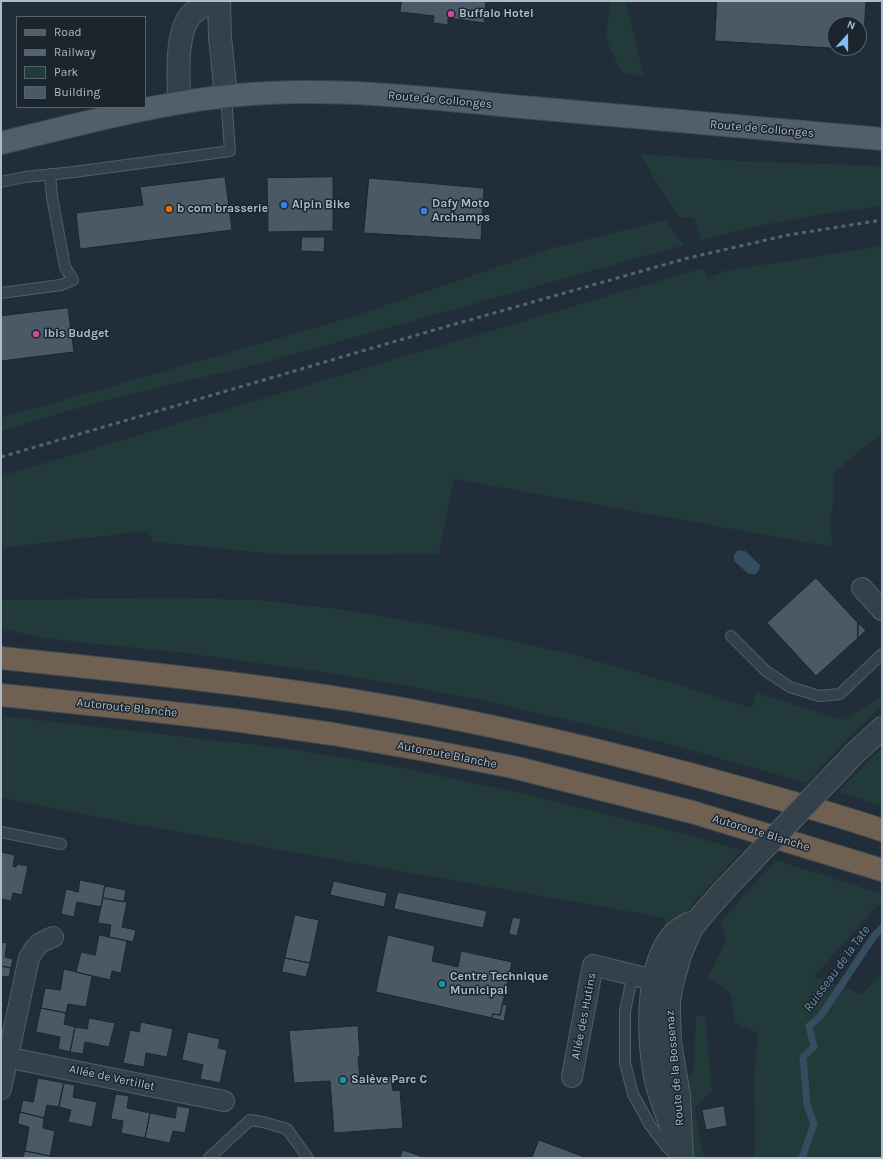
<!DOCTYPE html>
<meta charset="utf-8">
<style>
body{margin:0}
#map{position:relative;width:883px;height:1159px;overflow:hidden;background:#212e39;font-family:Karla,sans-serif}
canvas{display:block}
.frame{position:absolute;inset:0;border:2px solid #afbbc6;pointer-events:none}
.legend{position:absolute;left:16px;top:16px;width:130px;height:92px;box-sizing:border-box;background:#1a252e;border:1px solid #56616b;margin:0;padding:5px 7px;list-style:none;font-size:12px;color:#afbbc6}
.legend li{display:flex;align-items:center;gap:8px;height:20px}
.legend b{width:20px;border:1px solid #56616b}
.north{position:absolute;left:827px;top:16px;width:40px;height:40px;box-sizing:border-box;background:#1a252e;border:1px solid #56616b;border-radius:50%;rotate:21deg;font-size:11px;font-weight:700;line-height:16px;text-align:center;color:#afbbc6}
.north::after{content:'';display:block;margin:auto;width:14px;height:18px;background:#81bef9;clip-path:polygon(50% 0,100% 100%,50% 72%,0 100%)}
</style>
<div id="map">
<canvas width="883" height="1159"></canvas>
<div class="frame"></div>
<ul class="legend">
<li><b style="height:5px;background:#525f6a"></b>Road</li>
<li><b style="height:5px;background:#566471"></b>Railway</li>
<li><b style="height:11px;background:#233a3a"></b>Park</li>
<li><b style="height:11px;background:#495965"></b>Building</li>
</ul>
<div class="north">N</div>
</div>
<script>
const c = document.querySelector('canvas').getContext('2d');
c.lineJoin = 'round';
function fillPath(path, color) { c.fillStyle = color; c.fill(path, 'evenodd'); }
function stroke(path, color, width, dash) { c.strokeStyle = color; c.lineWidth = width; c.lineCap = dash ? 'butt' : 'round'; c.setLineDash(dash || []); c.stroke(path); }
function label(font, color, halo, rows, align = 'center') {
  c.font = font + ' Karla,sans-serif'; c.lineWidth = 3; c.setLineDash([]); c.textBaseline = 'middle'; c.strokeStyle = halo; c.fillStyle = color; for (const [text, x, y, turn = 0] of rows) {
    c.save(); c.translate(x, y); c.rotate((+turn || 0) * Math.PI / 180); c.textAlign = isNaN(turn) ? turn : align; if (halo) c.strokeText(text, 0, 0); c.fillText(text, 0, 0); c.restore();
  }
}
const green = new Path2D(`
 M610 1H626L644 77 622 72 616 61 606 39Z
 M641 154 738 161 882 166V206L831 213 763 225 702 240 694 218 680 217 655 180Z
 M665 220 684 245 259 364 102 401 1 431V418L345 319 553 248Z
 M882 246V433L846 462 833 475 834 500 830 524 833 547 454 479 439 554 289 555 154 542 146 531 1 548V476L703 268 708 278 724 271Z
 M176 598 257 600 346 610 448 628 513 641 579 656 683 686 751 708 757 693 843 720 882 697V705L845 741 807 783 662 742 491 702 401 685 315 671 187 653 40 638 1 628V600Z
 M1 716C74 724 147 732 219 741 245 744 270 746 295 750 446 772 595 810 742 850L681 917 672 924 664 929 666 918 123 822 1 798Z
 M882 747V806L838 792Z
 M776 860 882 894V906L877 905 814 977 862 994 882 973V1158H755L754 1078 758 1034 734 1022C732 993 734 992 708 977L726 940 721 921Z
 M696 1016H705L712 1090 694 1109 704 1158H693L685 1092 694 1064Z`);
const water = new Path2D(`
 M738 550 745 551 760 565 759 570 756 574H749L734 561V555Z`);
const stream = new Path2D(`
 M802 1158 814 1124 807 1105 803 1057 814 1047 809 1026 820 1017 874 936 882 928`);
const building = new Path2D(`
 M402 1H486L484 23 448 18V25L433 23 434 16 400 12Z
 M717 1H866L863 50 715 41ZM835 24H859V48H835Z
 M225 177 232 230 80 249 76 213 143 205 140 187Z
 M333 177V231L268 232 267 178Z
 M369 178 484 188 481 240 364 233Z
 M302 237H325L324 252 301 251Z
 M68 308 74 352 1 361V316Z
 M816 578 858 623V638L816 676 767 623Z
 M858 623 866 630 858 638Z
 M1 852 15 855 13 866 16 867 17 864 28 866 22 895 13 893 11 901 1 899Z
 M80 880 105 885 101 907 77 902 74 917 61 914 66 889 78 892Z
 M334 881 387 893 384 907 330 895Z
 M105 886 126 890 124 902 103 898Z
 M398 892 487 911 483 928 394 909Z
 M103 898 127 902 122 927 136 930 133 942 109 937 111 925 98 923Z
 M295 915 319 920 310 963 285 958Z
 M513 917 521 919 517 936 509 934Z
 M99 935 127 941 121 973 112 971 110 980 76 972 81 952 95 955Z
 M388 935 435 946 432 961 458 967 461 951 512 962 500 1015 493 1014 492 1018 376 992Z
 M1 942 7 943 5 957 13 959 11 968 1 966Z
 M285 958 310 963 306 977 282 972Z
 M1 966 11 968 9 977 1 976Z
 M64 969 92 976 86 1007 68 1004 66 1013 41 1008 45 988 60 990Z
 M503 1004 507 1005 504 1021 492 1018 493 1014 500 1015Z
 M41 1008 66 1013 64 1024 75 1027 70 1052 58 1049 60 1037 36 1032Z
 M89 1018 115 1023 109 1047 85 1042 83 1054 70 1052 75 1027 87 1029Z
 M141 1022 173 1029 167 1057 146 1053 144 1067 123 1063 130 1030 139 1032Z
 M358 1026 360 1056 358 1057 360 1079 391 1076 393 1091 400 1090 403 1128 334 1133 330 1081 294 1083 289 1031Z
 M188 1032 220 1039 218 1048 227 1050 220 1083 200 1079 203 1065 182 1060Z
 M38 1078 64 1083 59 1107 47 1105 44 1118 20 1112 23 1100 33 1102Z
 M64 1083 75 1085 73 1097 97 1102 92 1127 68 1122 71 1110 59 1107Z
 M116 1094 129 1096 127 1108 150 1113 145 1138 121 1133 123 1121 111 1119Z
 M177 1106 190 1108 185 1133 173 1131 170 1143 145 1138 150 1113 175 1118Z
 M724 1106 727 1126 706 1130 702 1110Z
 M20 1112 44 1118 43 1128 55 1131 50 1156 25 1151 29 1127 18 1124Z
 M539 1140 587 1158H532Z
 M403 1150 426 1158H400Z
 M25 1151 60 1158H23Z`);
const service = new Path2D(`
 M1 182 25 177 74 172 230 151 226 96
 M1 293 61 285 73 280 65 267 52 197 50 174
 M731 636 766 671 790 687 819 696 840 694 882 654
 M1 832 61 844
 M633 974 625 1011V1063L633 1094 650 1125 666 1146 678 1158
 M209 1158 250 1120 263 1122 287 1129 308 1158`);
const minor = new Path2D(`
 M862 588 882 610
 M1 1056 224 1101
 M572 1077 593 965 670 984
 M1 1089 29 958C36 945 40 942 53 937`);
const tertiary = new Path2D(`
 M219 1 220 37 226 96
 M179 102C179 78 174 29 194 12 200 7 207 4 214 1
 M855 753 882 728
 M675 1137C668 1117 659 1097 655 1076 648 1037 645 967 673 935 677 930 685 926 690 923
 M682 1158 679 1096 670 1042 669 1016V1001L672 984 680 955 691 929 702 915 725 889`);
const primary = new Path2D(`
 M1 143C89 122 177 97 268 93 353 89 438 99 522 107 642 118 762 129 882 139`);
const motorway = new Path2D(`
 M1 658C118 670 235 682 351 700 463 718 573 743 682 772 749 790 816 808 882 830
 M1 695 128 708 234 720 333 734 425 750 513 767 692 812 882 870`);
const rail = new Path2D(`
 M1 457 434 330 688 258 788 235 882 220`);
const tertiaryBridge = new Path2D(`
 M725 889 855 753`);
const markers = [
 [451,14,4,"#d1479c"],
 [284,205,4,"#3f7fe0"],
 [169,209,4,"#e8710a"],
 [424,211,4,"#3f7fe0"],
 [36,334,4,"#d1479c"],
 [442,984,4,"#0f9aa8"],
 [343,1080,4,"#0f9aa8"]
];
const poiNames = [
 ["Buffalo Hotel",459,14],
 ["Dafy Moto",432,204],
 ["Archamps",432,218],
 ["Alpin Bike",292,205],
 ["b com brasserie",177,209],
 ["Ibis Budget",44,334],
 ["Centre Technique",450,977],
 ["Municipal",450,991],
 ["Salève Parc C",351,1080]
];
const streetNames = [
 ["Route de Collonges",440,100,5],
 ["Route de Collonges",762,129,5],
 ["Autoroute Blanche",127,708,6],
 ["Autoroute Blanche",447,755,11],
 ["Autoroute Blanche",761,833,17],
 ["Allée des Hutins",584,1016,-79],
 ["Route de la Bossenaz",675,1068,-95],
 ["Allée de Vertillet",112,1078,12]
];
const waterNames = [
 ["Ruisseau de la Tate",837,969,-54]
];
fillPath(green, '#233a3a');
fillPath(water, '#344d61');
stroke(stream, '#344d61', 7);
fillPath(building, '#495965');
stroke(building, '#1c2730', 1);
stroke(service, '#525e67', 12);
stroke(minor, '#525e67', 22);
stroke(tertiary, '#525e67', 24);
stroke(primary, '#3e4953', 24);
stroke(motorway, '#3f4b54', 24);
stroke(service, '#34404a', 10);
stroke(minor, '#34404a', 20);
stroke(tertiary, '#34404a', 22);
stroke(primary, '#525f6a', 22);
stroke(motorway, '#706051', 22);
stroke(rail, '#566471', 3, [4, 4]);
stroke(tertiaryBridge, '#525e67', 24, []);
stroke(tertiaryBridge, '#34404a', 22);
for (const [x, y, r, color] of markers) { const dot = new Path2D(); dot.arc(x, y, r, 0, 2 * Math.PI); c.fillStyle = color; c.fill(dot); stroke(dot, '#1a252e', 1.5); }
label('bold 12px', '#afbbc6', '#1a252e', poiNames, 'left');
label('12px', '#afbbc6', '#1a252e', streetNames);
label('italic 13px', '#6f90aa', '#1a252e', waterNames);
</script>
